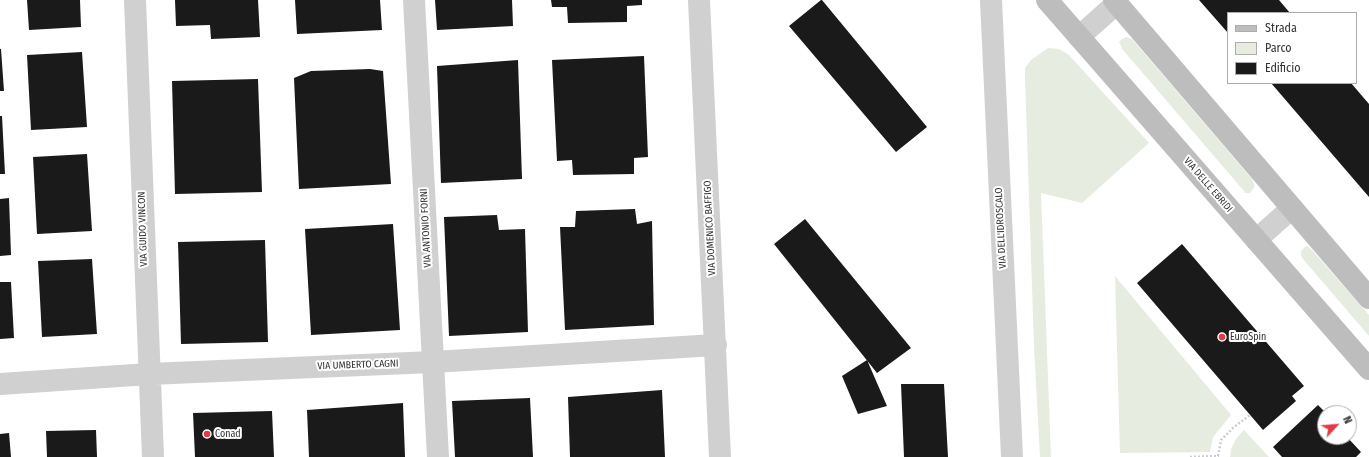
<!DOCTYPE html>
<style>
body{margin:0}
#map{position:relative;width:1369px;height:457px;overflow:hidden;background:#fff;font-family:"Fira Sans Condensed",sans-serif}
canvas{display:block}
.legend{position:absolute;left:1227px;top:12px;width:130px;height:72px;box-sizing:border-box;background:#fff;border:1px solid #adadad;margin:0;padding:5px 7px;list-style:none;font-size:12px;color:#333}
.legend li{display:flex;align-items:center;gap:8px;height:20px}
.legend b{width:20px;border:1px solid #adadad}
.north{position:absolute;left:1317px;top:405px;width:40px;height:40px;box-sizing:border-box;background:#fff;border:1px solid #adadad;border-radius:50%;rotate:64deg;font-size:11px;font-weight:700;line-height:16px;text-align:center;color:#333}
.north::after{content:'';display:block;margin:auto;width:14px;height:18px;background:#e63946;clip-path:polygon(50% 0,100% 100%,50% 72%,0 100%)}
</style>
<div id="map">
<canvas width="1369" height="457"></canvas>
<ul class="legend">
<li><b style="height:5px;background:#bdbdbd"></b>Strada</li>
<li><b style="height:11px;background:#e6ecdf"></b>Parco</li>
<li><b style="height:11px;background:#1a1a1a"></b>Edificio</li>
</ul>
<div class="north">N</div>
</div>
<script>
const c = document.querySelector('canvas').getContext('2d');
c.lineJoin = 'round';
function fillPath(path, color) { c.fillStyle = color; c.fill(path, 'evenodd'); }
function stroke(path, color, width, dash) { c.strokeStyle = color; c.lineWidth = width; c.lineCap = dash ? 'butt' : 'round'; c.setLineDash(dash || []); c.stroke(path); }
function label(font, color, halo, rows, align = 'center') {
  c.font = font + ' "Fira Sans Condensed",sans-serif'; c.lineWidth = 4; c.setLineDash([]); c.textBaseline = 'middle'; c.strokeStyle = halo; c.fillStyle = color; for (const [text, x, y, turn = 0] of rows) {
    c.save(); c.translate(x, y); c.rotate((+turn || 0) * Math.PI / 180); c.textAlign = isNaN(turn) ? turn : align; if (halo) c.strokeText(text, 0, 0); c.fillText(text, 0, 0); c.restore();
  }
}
const green = new Path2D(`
 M1126 37 1132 39 1252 179 1255 186 1250 193H1245L1244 191 1123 50 1119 42 1122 39Z
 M1048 48 1059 49 1069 55 1149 143 1082 203 1041 193 1051 457H1040L1034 346 1025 77V68L1031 60Z
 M1306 246 1311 249 1369 315V336L1303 259 1301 256V251Z
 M1115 276 1231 415 1213 437 1210 452 1120 453Z
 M1244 430 1269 457H1230C1231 445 1236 438 1244 430Z`);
const building = new Path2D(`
 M27 0H80L81 27 29 30Z
 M175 0H258L260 37 211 39 210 25 176 26Z
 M295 0H380L382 30 297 34Z
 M435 0H512L513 26 437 30Z
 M551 0H642V5L627 6V22L568 23 567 7H552Z
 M821 0H822L927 127 896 152 789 26Z
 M1199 0H1279L1290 13H1228V33Z
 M0 49H1L4 91H0Z
 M82 52 87 127 31 130 27 55Z
 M644 56 648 157 634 158V174L573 175 572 160 557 161 552 60Z
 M518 60 522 179 441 183 437 66Z
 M370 69 383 71 391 184 299 189 294 78 311 71Z
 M258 79 262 192 175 194 172 81Z
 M1271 83H1351L1369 104V197Z
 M0 116H2L5 174H0Z
 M87 154 92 231 37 234 33 157Z
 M9 198 11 255 0 256V199Z
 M635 209 637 224 652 221 654 325 565 330 560 227H575L576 211Z
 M497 215 499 230 525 229 528 332 449 336 444 217Z
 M805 219 911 348 877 373 774 244Z
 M393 224 400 330 311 335 305 229Z
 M265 240 268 342 181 344 178 242Z
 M1182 244 1304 386 1292 396 1296 401 1263 430 1137 283Z
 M92 259 97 334 42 337 38 261Z
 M0 282H11L14 338 0 339Z
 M867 360 887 406 858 414 842 376Z
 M901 384H944L948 457H904Z
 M662 390 665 457H570L568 397Z
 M530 398 533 457H455L452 401Z
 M403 403 405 457H309L307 410Z
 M1318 405 1325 412V437H1347L1361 452 1356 457H1282L1273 447Z
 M272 411 274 457H195L193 413Z
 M96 430 97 457H47L46 431Z
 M9 433 11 457H0V434Z`);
const path = new Path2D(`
 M1190 457 1218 456 1221 440 1234 427 1250 415`);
const street = new Path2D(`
 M135 0 153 457
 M414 0 438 457
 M699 0 720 457
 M991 0 1012 457
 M1079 37 1117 3
 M1256 240 1292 208
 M0 384 149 374 433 362 716 345`);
const secondary = new Path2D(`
 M1047 0 1369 369
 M1114 0 1369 298`);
const markers = [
 [1222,337,4,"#e63946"],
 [207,434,4,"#e63946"]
];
const streetNames = [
 ["VIA DELLE EBRIDI",1208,185,49],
 ["VIA ANTONIO FORNI",426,228,-93],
 ["VIA DOMENICO BAFFIGO",710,228,-93],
 ["VIA DELL'IDROSCALO",1001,228,-93],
 ["VIA GUIDO VINCON",143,229,-92],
 ["VIA UMBERTO CAGNI",358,365,-2]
];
const poiNames = [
 ["EuroSpin",1230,337],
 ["Conad",215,434]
];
fillPath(green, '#e6ecdf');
fillPath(building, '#1a1a1a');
stroke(path, '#cdcdcd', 2.5, [2, 2]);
stroke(street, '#d0d0d0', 22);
stroke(secondary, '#bdbdbd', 22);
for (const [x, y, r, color] of markers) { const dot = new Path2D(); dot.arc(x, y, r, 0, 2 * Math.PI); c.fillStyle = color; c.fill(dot); stroke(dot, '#fff', 1.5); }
label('10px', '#333', '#fff', streetNames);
label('10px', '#333', '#fff', poiNames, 'left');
</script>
